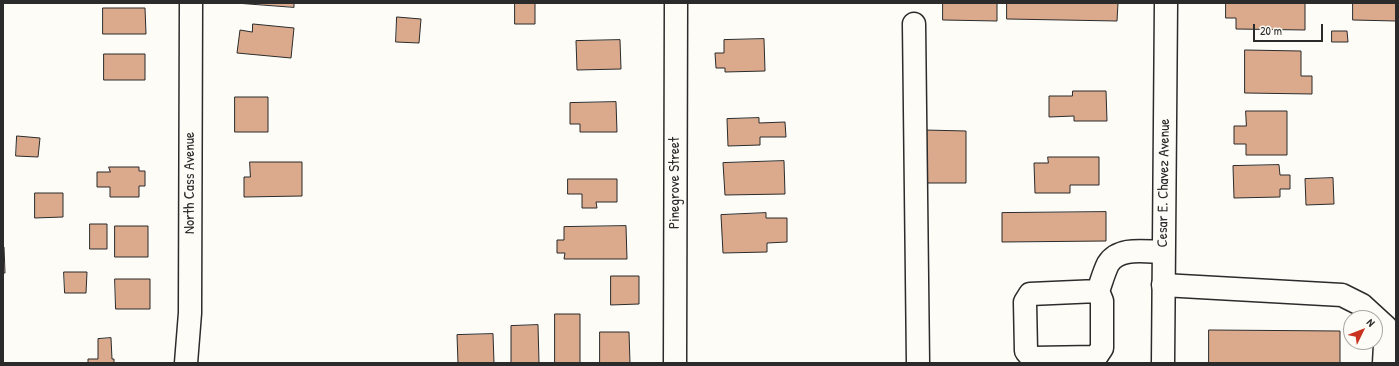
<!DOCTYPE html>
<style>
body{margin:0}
#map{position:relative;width:1399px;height:366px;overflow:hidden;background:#fdfcf7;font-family:"Patrick Hand",sans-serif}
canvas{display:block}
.frame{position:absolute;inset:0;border:4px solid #2b2b2b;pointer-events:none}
.north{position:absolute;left:1343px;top:310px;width:40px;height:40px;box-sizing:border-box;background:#fdfcf7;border:1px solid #a9a8a5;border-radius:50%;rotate:47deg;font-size:11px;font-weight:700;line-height:16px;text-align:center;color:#2b2b2b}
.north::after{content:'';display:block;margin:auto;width:14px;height:18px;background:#c8321e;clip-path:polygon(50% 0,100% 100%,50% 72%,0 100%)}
.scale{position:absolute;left:1253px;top:24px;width:70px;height:18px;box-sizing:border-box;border:2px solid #2b2b2b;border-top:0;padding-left:5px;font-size:12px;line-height:14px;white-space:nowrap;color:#2b2b2b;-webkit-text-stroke:3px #fdfcf7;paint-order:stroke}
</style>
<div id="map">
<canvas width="1399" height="366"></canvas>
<div class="frame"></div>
<div class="north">N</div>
<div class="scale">20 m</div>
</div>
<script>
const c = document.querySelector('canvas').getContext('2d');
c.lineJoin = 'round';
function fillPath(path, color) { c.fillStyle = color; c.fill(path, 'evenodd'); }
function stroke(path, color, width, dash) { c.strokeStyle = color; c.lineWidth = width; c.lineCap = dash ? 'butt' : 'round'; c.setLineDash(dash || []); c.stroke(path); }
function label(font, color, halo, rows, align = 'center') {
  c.font = font + ' "Patrick Hand",sans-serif'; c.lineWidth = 4; c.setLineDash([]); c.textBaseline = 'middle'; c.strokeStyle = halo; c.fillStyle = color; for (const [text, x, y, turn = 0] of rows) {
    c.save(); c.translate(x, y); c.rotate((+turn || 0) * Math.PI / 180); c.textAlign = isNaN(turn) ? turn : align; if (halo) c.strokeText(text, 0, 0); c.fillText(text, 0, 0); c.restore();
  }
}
const building = new Path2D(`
 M236 3H294V7Z
 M515 3H535V24H515Z
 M943 3H997V21L943 20Z
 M1007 3H1118L1117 21 1007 19Z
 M1226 3H1305V30L1236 29V18H1226Z
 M1353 3H1396V21L1353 20Z
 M103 8H145L146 34H103Z
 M397 17 421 19 419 43 396 42Z
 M253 24 294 28 291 58 237 53 240 30 252 32Z
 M1332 31H1347L1348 42H1332Z
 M764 39 765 71 725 72V68H716L715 53H724V40Z
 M620 40 621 69 577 70 576 41Z
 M1245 50 1301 51V76H1312V94L1245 93Z
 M104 54H145V80H104Z
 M1073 91H1106L1107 121H1074V116L1049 117V96H1072Z
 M235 97H268V132H235Z
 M616 102 617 132H580V124H570V103Z
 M1246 111H1287V155H1246V144H1234V126H1246Z
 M759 118V123L785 122 786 137H760V145L728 146 727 119Z
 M924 130 966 131V183H924Z
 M17 136 40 138 38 157 16 156Z
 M1048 157H1099V185H1070V193H1035L1034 163H1048Z
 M784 161 785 194 725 195 723 163Z
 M250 162H302V196L244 197V177H250Z
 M1279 165 1280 175H1290V189H1280V197L1234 198 1233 166Z
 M109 167H139V171H145V186H139V197H110V187H97V172H110Z
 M1333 178 1334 204 1306 205 1305 179Z
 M568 179H617V202H596L597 208H582V194H568Z
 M35 193H63V217L35 218Z
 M1106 212V241L1002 242V213Z
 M766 213V218H787V242L767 243V252L723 253 721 215Z
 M90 224H107V249H90Z
 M115 226H148V257H115Z
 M626 226 627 259H564L565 253H557V240H564V227Z
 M3 247H4L5 273H3Z
 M64 272H87L86 293H65Z
 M611 276H639V304L611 305Z
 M115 279H150V309H116Z
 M555 314H580V363H555Z
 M538 325 539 363H511V326Z
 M1209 330 1340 331V363H1209Z
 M600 332H629L630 363H600Z
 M493 334 494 363H458L457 335Z
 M111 338 112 359H114V363H88V359H98V339Z`);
const minor = new Path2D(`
 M914 24 918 363
 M1163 285 1342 295 1362 305 1386 327 1384 363
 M1098 291C1101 283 1104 272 1108 264 1119 246 1146 252 1163 252
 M675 363 676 3
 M1032 363V358L1026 351 1025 302 1030 294 1098 291 1102 301V348L1096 357 1032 358`);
const major = new Path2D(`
 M186 363 190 313 191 3
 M1163 363 1166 3`);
const streetNames = [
 ["North Cass Avenue",190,183,-90],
 ["Pinegrove Street",675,183,-90],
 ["Cesar E. Chavez Avenue",1164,183,-89]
];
fillPath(building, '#dbaa8d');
stroke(building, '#2b2b2b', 1);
stroke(minor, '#2b2b2b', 25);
stroke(major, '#2b2b2b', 25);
stroke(minor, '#fdfcf7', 22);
stroke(major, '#fdfcf7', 22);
label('15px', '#2b2b2b', '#fdfcf7', streetNames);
</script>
